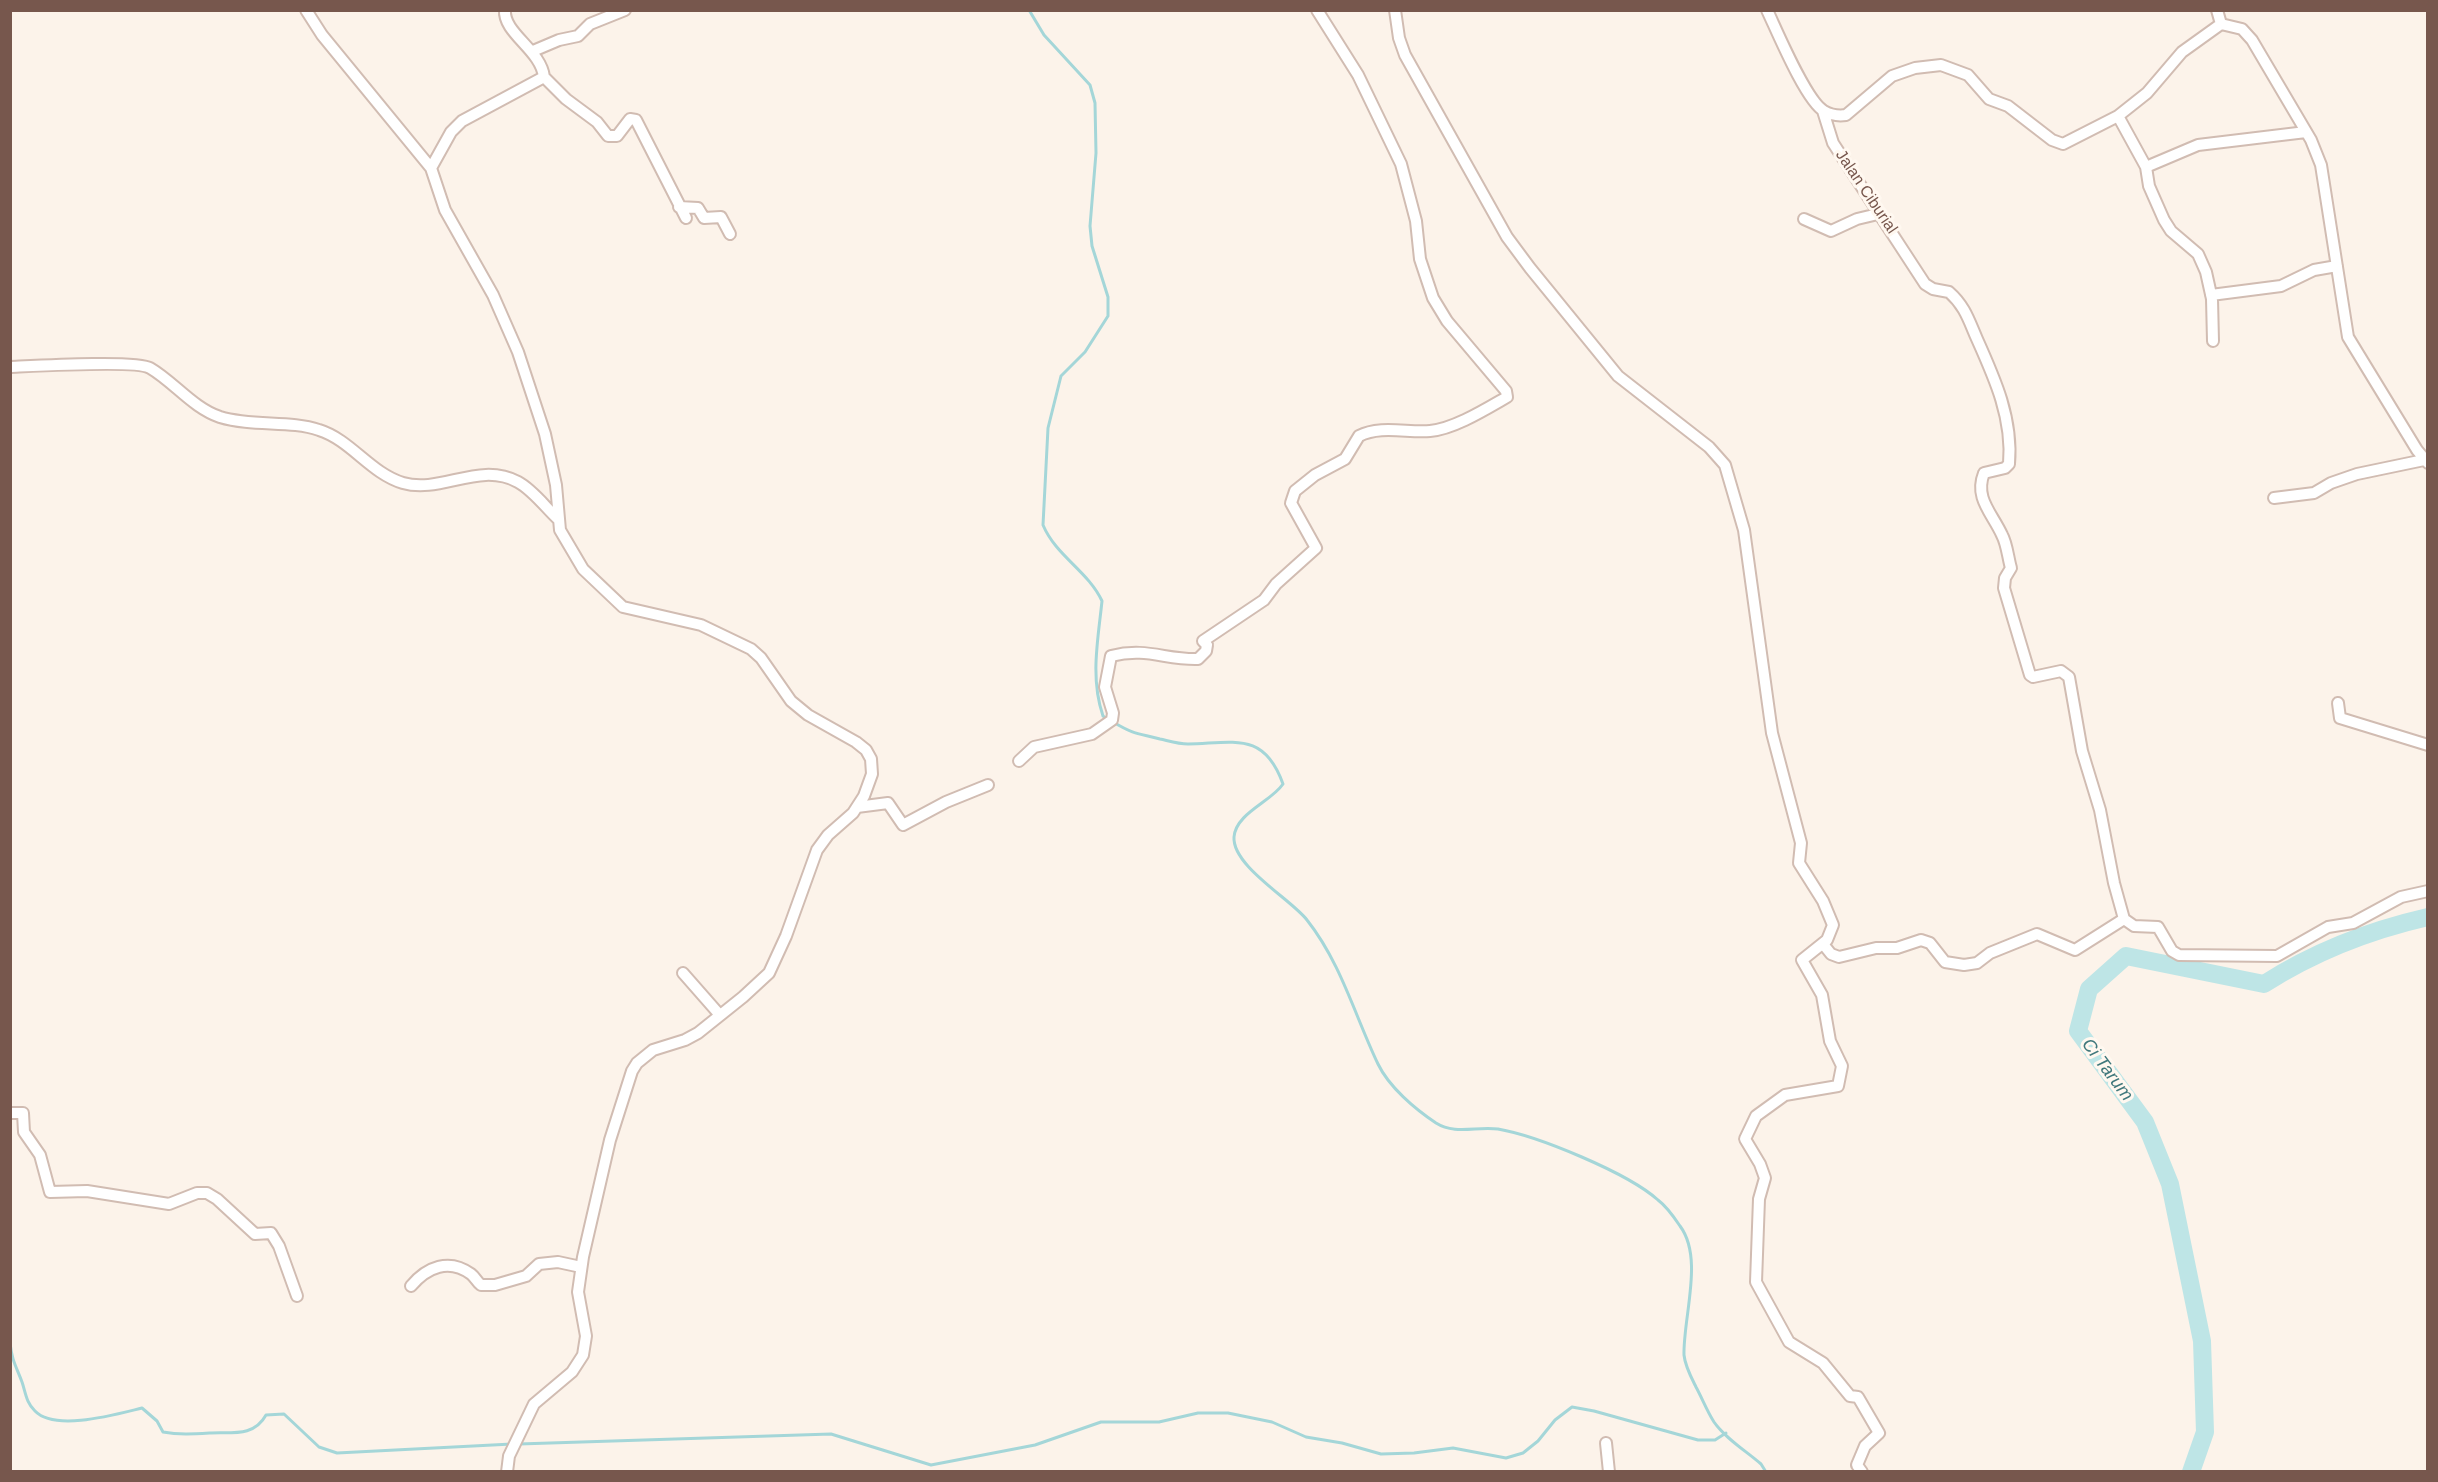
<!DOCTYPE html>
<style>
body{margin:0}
#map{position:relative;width:2438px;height:1482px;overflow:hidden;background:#fcf3ea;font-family:Arial,sans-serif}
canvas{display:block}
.frame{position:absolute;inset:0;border:12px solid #77574d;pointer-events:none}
</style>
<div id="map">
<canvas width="2438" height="1482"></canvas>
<div class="frame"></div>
</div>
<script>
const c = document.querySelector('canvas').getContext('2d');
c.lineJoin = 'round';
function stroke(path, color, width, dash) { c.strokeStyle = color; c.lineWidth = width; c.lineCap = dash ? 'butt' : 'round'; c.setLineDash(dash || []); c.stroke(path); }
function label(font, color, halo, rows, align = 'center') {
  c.font = font + ' Arial,sans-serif'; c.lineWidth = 6; c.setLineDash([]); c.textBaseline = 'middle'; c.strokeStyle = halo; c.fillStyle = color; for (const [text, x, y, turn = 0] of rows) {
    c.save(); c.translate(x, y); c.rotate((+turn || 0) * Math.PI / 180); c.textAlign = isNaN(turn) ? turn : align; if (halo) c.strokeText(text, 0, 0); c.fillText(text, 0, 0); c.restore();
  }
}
const stream = new Path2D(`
 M1029 10 1044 35 1090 85 1095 103 1096 153 1090 226 1092 246 1108 297V316L1085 352 1061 376 1048 428 1043 525C1056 556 1088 571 1102 601 1098 640 1090 678 1103 716L1107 719
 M1113 722C1135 735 1137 733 1160 739 1169 741 1178 744 1188 744 1234 743 1264 731 1283 784 1271 802 1236 813 1234 837 1232 866 1292 900 1307 920 1341 963 1355 1016 1378 1064 1389 1087 1415 1109 1436 1123 1455 1135 1477 1126 1498 1129 1538 1136 1628 1173 1658 1200 1666 1206 1674 1217 1680 1226 1704 1258 1683 1317 1684 1355 1685 1366 1691 1377 1696 1387 1702 1398 1707 1411 1714 1422 1725 1438 1746 1451 1761 1464L1766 1472
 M10 1343C12 1361 16 1366 22 1382 26 1394 26 1402 35 1411 55 1432 117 1414 142 1408L157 1421 163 1432C179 1435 194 1434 211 1433 232 1432 254 1437 266 1415L284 1414 319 1447 337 1453 512 1444
 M519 1444 831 1434 931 1465 1035 1445 1101 1422H1159L1198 1413H1228L1272 1422 1306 1437 1342 1443 1381 1454 1414 1453 1453 1448 1506 1458 1523 1453 1538 1441 1555 1420 1572 1407 1594 1411 1698 1440H1715L1726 1433`);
const river = new Path2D(`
 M2191 1472 2205 1432 2202 1341 2170 1184 2145 1122 2078 1031 2089 989 2126 956 2264 984C2314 952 2371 930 2428 917`);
const minor = new Path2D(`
 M306 10 322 35 431 168 445 210 493 295 518 352 545 434 556 485 560 530 583 569 623 607 701 625 751 649 761 658 791 701 808 715 856 742 866 750 871 759 872 774 864 796 853 813 828 835 817 850 786 936 769 973 743 997 698 1033 685 1040 653 1050 637 1063 632 1071 610 1140 583 1257 578 1292 586 1336 583 1355 572 1372 534 1404 509 1456 507 1472
 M505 10C503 33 541 50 544 77
 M1395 10 1399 38 1405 55 1507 237 1530 268 1618 376 1709 447 1725 465 1744 530 1772 733 1801 843 1799 863 1823 901 1833 925 1827 940 1802 960 1822 995 1830 1041 1842 1066 1838 1086 1785 1095 1756 1116 1745 1139 1760 1164 1765 1178 1759 1199 1756 1282 1789 1342 1823 1363 1850 1396 1858 1397 1879 1433 1865 1446 1857 1465 1862 1472
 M1767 10C1777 31 1806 101 1824 111 1831 115 1839 116 1846 115L1892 76 1915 68 1941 65 1968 75 1989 99 2008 106 2052 140 2063 144 2118 116 2147 93 2182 52 2221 24 2242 29 2252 40 2311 140 2321 165 2348 337 2417 450 2428 463
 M2217 10 2221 24
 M533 51 559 40 578 36 590 24 625 10
 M1823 111 1833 143 1925 284 1933 289 1949 292C1965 306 1969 321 1977 339 1995 379 2013 419 2009 464L2005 468 1984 473C1974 498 1992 513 2002 535 2007 544 2008 558 2011 568L2005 578 2004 588 2030 675 2033 677 2061 671 2069 677 2082 751 2100 810 2114 883 2124 919 2134 926 2158 927 2172 951 2179 955 2277 956 2328 927 2353 923 2401 897 2428 891
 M2118 116 2146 167 2149 186 2164 220 2171 231 2198 254 2206 272 2212 299 2213 341
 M2146 167 2198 145 2306 132
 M431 168 451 132 462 121 544 77 566 99 597 122 608 136H617L630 119 636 120 686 218
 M679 207 698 208 704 218 721 217 730 234
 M1804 219 1831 231 1857 219 1878 214
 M2211 295 2281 286 2314 270 2337 266
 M10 367C33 366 137 360 150 368 174 382 193 408 220 417 253 427 290 420 319 430 351 440 370 473 403 483 441 494 479 461 518 482 533 490 546 508 558 519
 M2274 498 2314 493 2331 483 2357 474 2424 460
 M2338 703 2340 718 2428 745
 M1019 761 1034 747 1092 734 1112 720 1113 713 1105 687 1111 656C1147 647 1165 660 1198 659L1206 651 1207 645 1203 641 1264 600 1276 584 1316 548 1291 503 1295 491 1315 475 1345 459 1359 436C1380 425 1408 433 1430 431 1454 429 1486 409 1507 397L1506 391 1447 321 1433 298 1420 259 1416 221 1401 164 1358 75 1317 10
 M857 807 888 803 903 825 946 802 988 785
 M1823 944 1831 954 1839 957 1876 948H1897L1921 940 1930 943 1945 962 1964 965 1977 963 1990 953 2037 934 2075 950 2124 919
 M683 973 719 1014
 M10 1113H23L24 1132 40 1155 50 1192 87 1191 169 1204 197 1193H207L217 1199 255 1234 271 1233 279 1246 297 1296
 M411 1286C427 1267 449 1258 471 1274 475 1277 477 1282 481 1285H495L526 1276 539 1264 558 1262 581 1267
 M1606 1443 1609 1472`);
const streetNames = [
 ["Jalan Ciburial",1866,192,56]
];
const waterNames = [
 ["Ci Tarum",2107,1070,53]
];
stroke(stream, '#a4d6d8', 3);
stroke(river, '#bee5e6', 18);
stroke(minor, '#d1bcb2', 14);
stroke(minor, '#fff', 10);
label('16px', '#77574d', '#fff8f0', streetNames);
label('italic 18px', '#40787c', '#fff8f0', waterNames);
</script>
